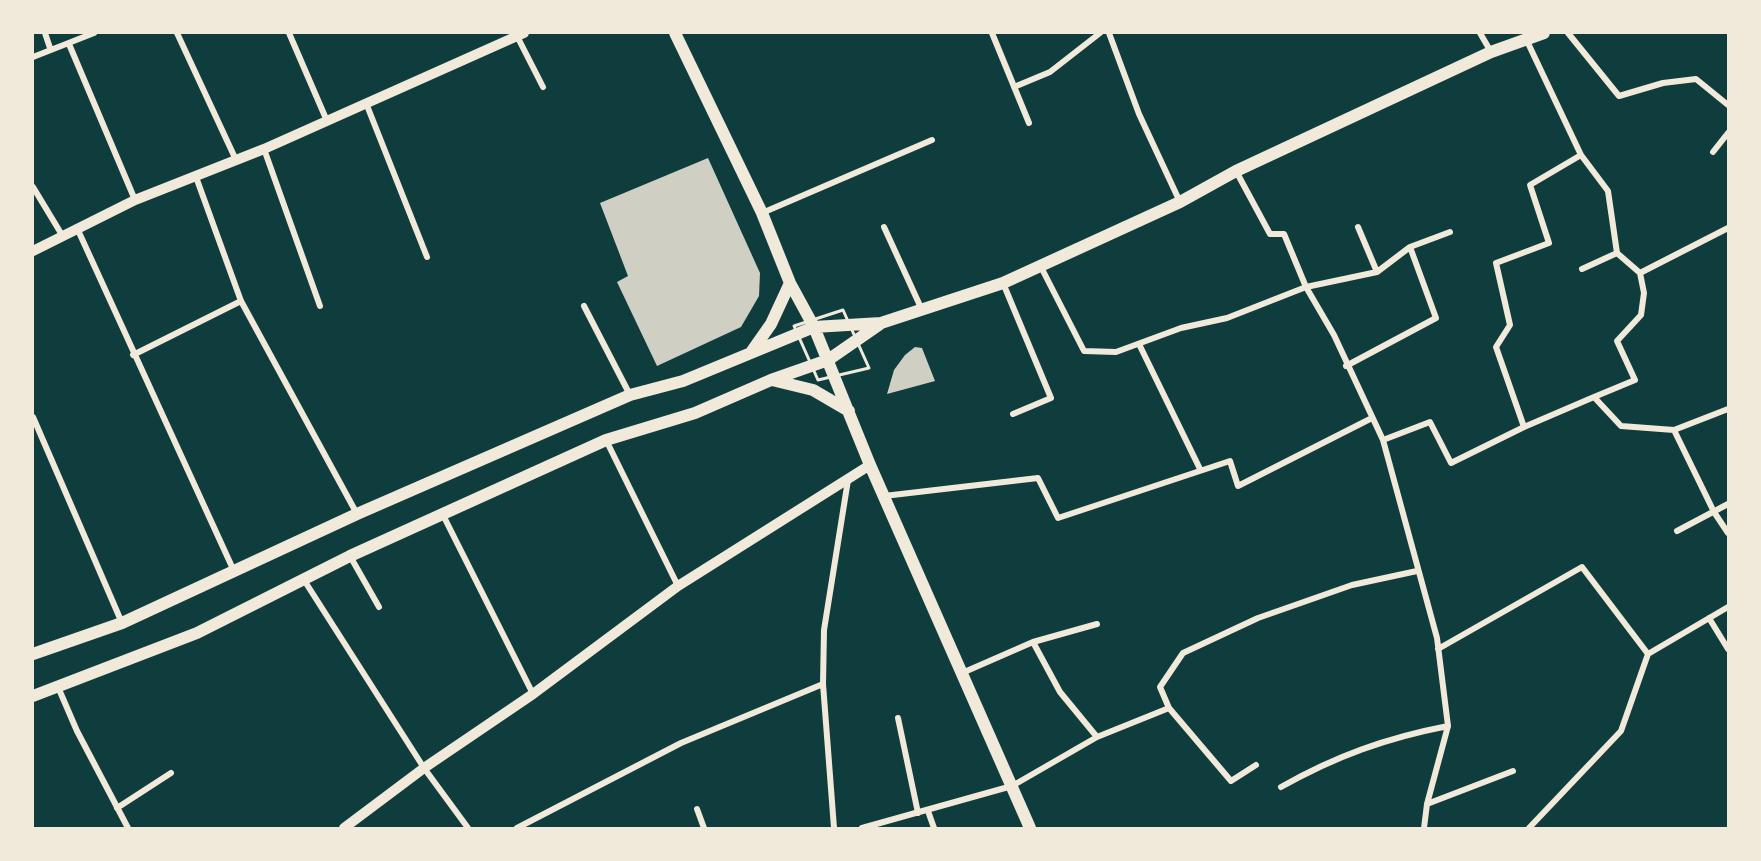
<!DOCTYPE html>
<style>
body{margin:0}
#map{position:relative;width:1761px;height:861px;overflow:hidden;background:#0f3d3e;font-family:"DejaVu Sans",sans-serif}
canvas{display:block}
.frame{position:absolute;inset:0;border:34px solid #f1e9da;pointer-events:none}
</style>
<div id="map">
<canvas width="1761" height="861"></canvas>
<div class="frame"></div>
</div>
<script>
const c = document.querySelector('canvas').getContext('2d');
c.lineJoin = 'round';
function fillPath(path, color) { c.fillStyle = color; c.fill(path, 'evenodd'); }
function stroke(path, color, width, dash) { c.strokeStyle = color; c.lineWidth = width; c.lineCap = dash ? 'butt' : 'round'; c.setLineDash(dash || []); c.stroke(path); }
const building = new Path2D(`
 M708 158 760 273 759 296 741 327 657 366 617 282 628 276 600 203Z
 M915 347 922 348 935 381 887 394 894 370 905 355Z`);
const path = new Path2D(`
 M843 310 869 368 818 380 794 326Z`);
const minor = new Path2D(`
 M45 33 50 48
 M177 33 236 160
 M289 33 327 121
 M992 33 1029 123
 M1109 33 1139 114 1180 202
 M1480 33 1491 52
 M1568 33 1619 96 1663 83 1696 79 1728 105
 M517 36 543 87
 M1527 41 1581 155 1608 191 1617 253 1640 273 1644 293 1641 315 1617 341 1635 380 1594 397 1621 426 1674 430 1714 512 1728 533
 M69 44 135 200
 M33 57 94 33
 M1014 87 1050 72 1100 33
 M366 103 427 257
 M264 149 320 306
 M1713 152 1728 133
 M1236 171 1270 234H1284L1306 287 1334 335 1383 440 1437 638 1448 726 1427 804 1424 828
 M196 177 241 301 357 514
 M33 187 62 235
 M762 213 932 140
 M884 227 922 310
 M1358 227 1377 272
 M77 228 233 569
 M1041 267 1084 351 1116 352 1181 328 1227 318 1306 287 1377 272 1410 247 1450 232
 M1582 269 1617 253
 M1640 273 1728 228
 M1003 283 1051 398 1013 414
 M584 306 630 395
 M1139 344 1200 469
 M133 355 241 301
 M1346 366 1436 318 1410 247
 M33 417 122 623
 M1524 427 1496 347 1510 325 1496 263 1549 243 1530 185 1581 155
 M1674 430 1728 409
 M606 440 678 586
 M1383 440 1430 422 1451 463 1524 427 1594 397
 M884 496 1038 478 1058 518 1230 461 1238 486 1372 418
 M442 513 533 694
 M1677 531 1728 504
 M350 556 379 607
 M304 580 424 768 468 828
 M1709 618 1728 649
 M1033 642 1060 692 1097 737
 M1438 649 1582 567 1648 654
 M962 673 1033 642 1097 624
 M58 687 77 731 128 828
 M1169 708 1231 781 1256 765
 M898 718 918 813
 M1281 787C1336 756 1386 738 1448 726
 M1427 804 1513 771
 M117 808 171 773
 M697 809 704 828
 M928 811 934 828
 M517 828 681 743 823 684
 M834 828 823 684 824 630 848 480
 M862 828 1012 786 1097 737 1169 708 1160 687 1183 653 1258 618 1352 585 1417 571
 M1529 828 1621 731 1648 654 1728 607`);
const tertiary = new Path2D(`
 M33 251 135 200 264 149 524 33
 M344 828 424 768 533 694 678 586 870 465`);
const secondary = new Path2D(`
 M675 33 762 213 790 283 814 327 870 465 1030 828
 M752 351 771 324 790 283
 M772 380 813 390 849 411
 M33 654 122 623 357 514 630 395 683 381 814 327 881 323 1003 283 1180 202 1236 171 1491 52 1544 33
 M33 696 197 633 350 556 606 440 695 413 771 380 828 360 880 324`);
fillPath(building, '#cfcfc3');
stroke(path, '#f1e9da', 3);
stroke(minor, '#f1e9da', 6);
stroke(tertiary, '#f1e9da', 10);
stroke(secondary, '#f1e9da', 12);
</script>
